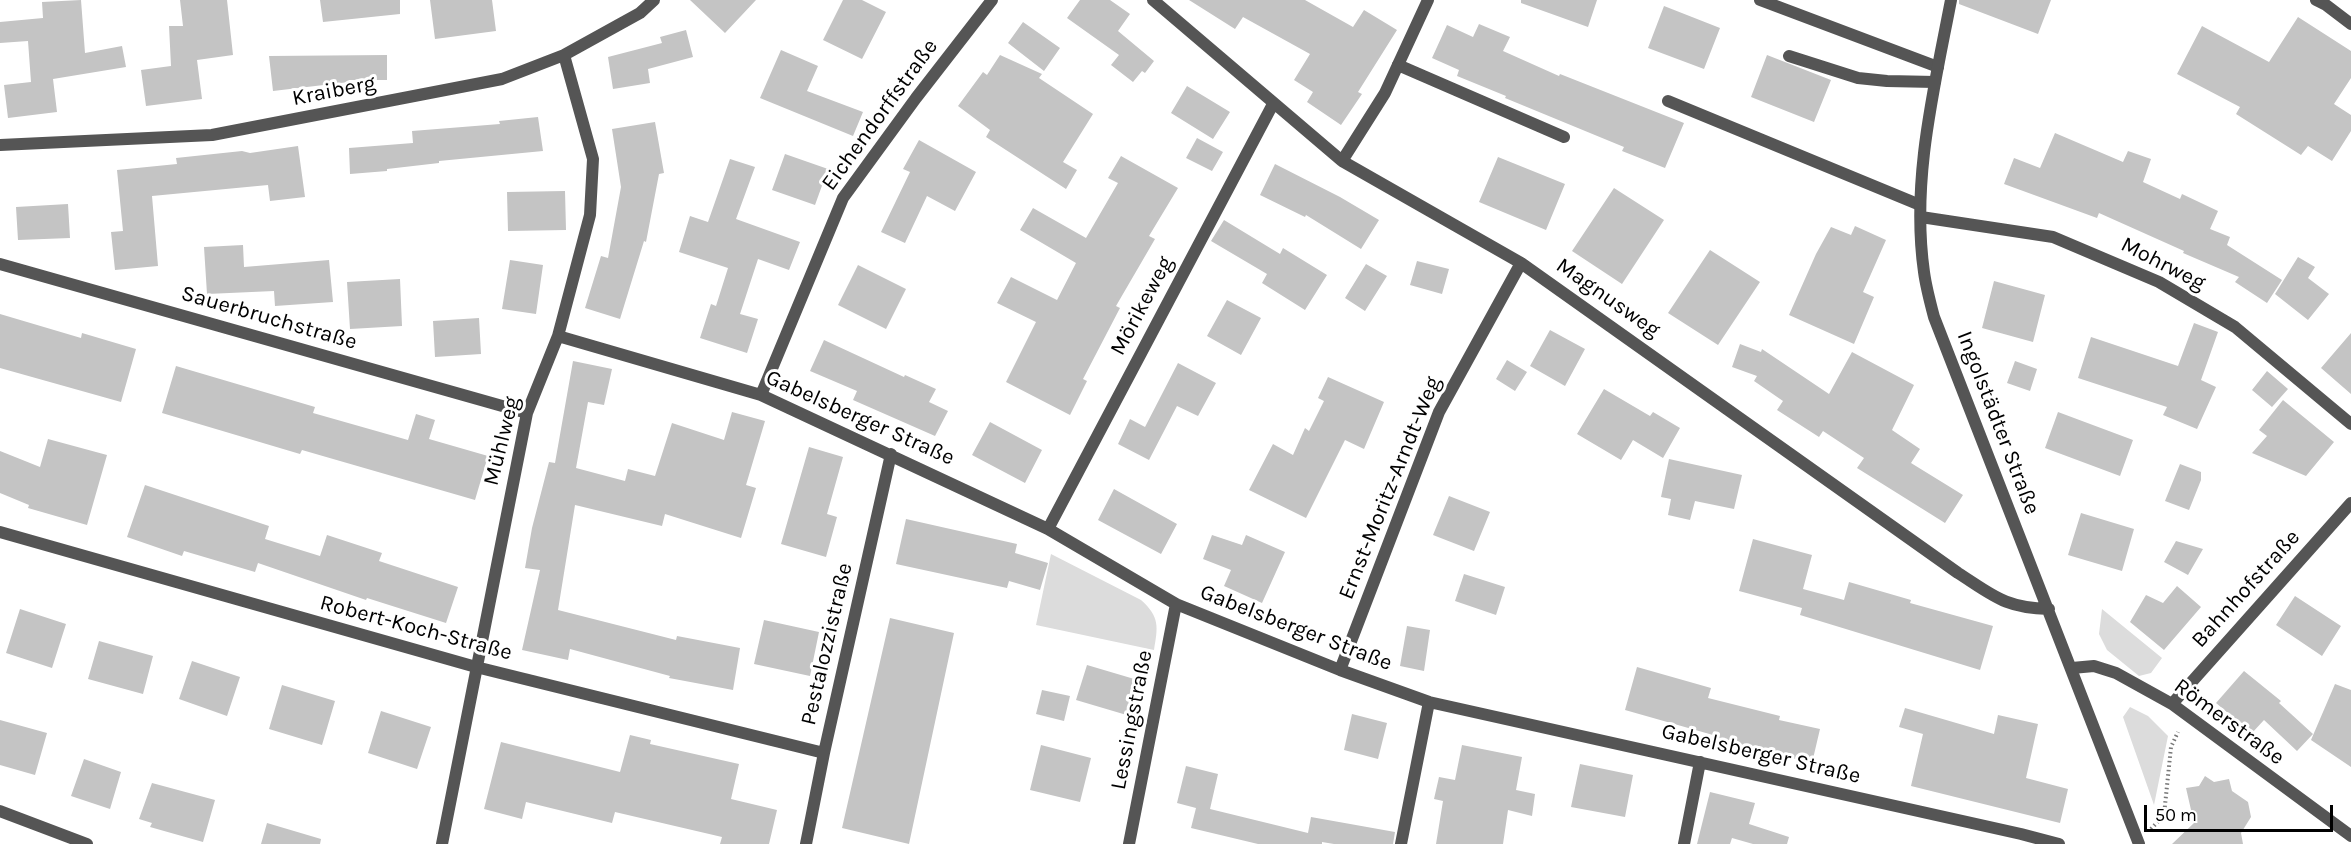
<!DOCTYPE html>
<meta charset="utf-8">
<style>
body{margin:0}
#map{position:relative;width:2351px;height:844px;overflow:hidden;background:#fff;font-family:Karla,sans-serif}
canvas{display:block}
.scale{position:absolute;left:2144px;top:805px;width:189px;height:27px;box-sizing:border-box;border:3px solid #000;border-top:0;padding-left:8px;font-size:18px;line-height:21px;white-space:nowrap;color:#000;-webkit-text-stroke:4px #fff;paint-order:stroke}
</style>
<div id="map">
<canvas width="2351" height="844"></canvas>
<div class="scale">50 m</div>
</div>
<script>
const c = document.querySelector('canvas').getContext('2d');
c.lineJoin = 'round';
function fillPath(path, color) { c.fillStyle = color; c.fill(path, 'evenodd'); }
function stroke(path, color, width, dash) { c.strokeStyle = color; c.lineWidth = width; c.lineCap = dash ? 'butt' : 'round'; c.setLineDash(dash || []); c.stroke(path); }
function label(font, color, halo, rows, align = 'center') {
  c.font = font + ' Karla,sans-serif'; c.lineWidth = 6; c.setLineDash([]); c.textBaseline = 'middle'; c.strokeStyle = halo; c.fillStyle = color; for (const [text, x, y, turn = 0] of rows) {
    c.save(); c.translate(x, y); c.rotate((+turn || 0) * Math.PI / 180); c.textAlign = isNaN(turn) ? turn : align; if (halo) c.strokeText(text, 0, 0); c.fillText(text, 0, 0); c.restore();
  }
}
const green = new Path2D(`
 M1051 554 1141 600C1160 617 1158 627 1154 650L1036 625Z
 M2102 609 2162 658 2151 673 2139 676 2107 650 2099 634Z
 M2130 707 2148 716 2168 736 2154 805 2123 717Z`);
const building = new Path2D(`
 M81 0 85 53 122 46 126 67 53 79 57 112 8 118 4 85 31 82 28 41 0 43V22L43 18 42 2Z
 M180 0H227L233 55 197 60 202 99 146 106 141 70 171 66 169 26H183Z
 M320 0H400V14L323 22Z
 M430 0H492L496 31 435 39Z
 M690 0H756L725 33Z
 M843 0H862L886 12 862 59 823 40Z
 M1080 0H1110L1130 14 1118 31 1154 61 1145 73 1142 71 1133 82 1111 65 1119 55 1067 18Z
 M1189 0H1305L1353 27 1364 10 1397 30 1358 92 1362 94 1341 125 1307 102 1313 92 1294 80 1310 54 1243 17 1235 29Z
 M1521 0H1597L1588 27 1521 3Z
 M1959 0H2051L2038 34 1959 4Z
 M1664 6 1720 28 1704 69 1648 48Z
 M2298 17 2351 51V78L2334 104 2351 115V131L2332 161 2308 146 2301 155 2236 114 2240 107 2177 74 2202 26 2269 62Z
 M1023 22 1060 48 1044 71 1008 43Z
 M1479 24 1510 37 1503 51 1559 76 1560 74 1684 123 1665 168 1622 151 1624 147 1505 98 1506 96 1457 76 1459 70 1432 58 1447 25 1473 37Z
 M686 30 693 57 648 69 650 83 613 89 608 57 662 43 660 37Z
 M781 50 818 66 807 91 863 112 853 136 760 98Z
 M387 55V80H349V82L273 91 269 56Z
 M1000 55 1042 74 1039 78 1093 114 1063 162 1077 170 1066 189 986 137 990 130 958 106 983 72 987 75Z
 M1767 55 1831 80 1814 122 1751 97Z
 M1187 86 1230 112 1213 139 1171 113Z
 M538 117 543 151 439 161V163L387 169V171L350 174 349 148 413 143 412 131 500 124 499 121Z
 M655 122 664 173 659 174 646 242 644 241 620 319 585 308 601 256 608 258 621 187 612 129Z
 M2055 133 2123 162 2128 151 2151 159 2143 182 2180 199 2182 194 2218 211 2210 229 2230 237 2227 245 2282 280 2267 303 2235 282 2239 277 2183 253 2184 251 2099 213 2097 218 2004 184 2014 158 2040 168Z
 M1197 138 1223 152 1212 171 1186 158Z
 M919 140 976 172 955 211 927 196 905 243 881 232 910 172 903 169Z
 M298 146 305 197 270 201 268 185 152 196 158 266 115 270 111 232 123 231 117 170 177 164 176 158 242 151 250 153Z
 M785 154 828 169 815 205 772 190Z
 M1121 156 1178 188 1149 236 1155 239 1116 306 1120 308 1083 379 1087 381 1070 415 1006 382 1036 322 997 303 1011 277 1057 300 1076 263 1020 230 1033 208 1086 238 1118 183 1108 178Z
 M1498 157 1565 184 1546 230 1479 202Z
 M730 159 755 167 736 219 800 242 789 270 758 259 740 314 758 319 747 353 700 338 711 304 716 306 728 268 679 252 690 216 708 222Z
 M1275 164 1340 197 1379 220 1361 249 1306 215 1305 217 1260 195Z
 M1614 188 1664 220 1622 284 1572 251Z
 M565 191 566 230 508 231 507 192Z
 M68 204 70 238 18 240 16 207Z
 M1224 220 1280 254 1283 248 1327 275 1305 310 1262 283 1267 274 1211 241Z
 M1855 226 1886 240 1863 292 1874 297 1854 344 1789 315 1816 254 1831 227 1851 235Z
 M243 245 244 267 329 260 333 302 275 306 274 291 207 294 204 247Z
 M1710 250 1760 282 1718 345 1668 313Z
 M2298 257 2315 267 2308 278 2329 294 2308 320 2275 294Z
 M510 260 543 265 536 314 502 309Z
 M1417 261 1449 269 1442 294 1410 285Z
 M1366 264 1387 276 1365 311 1345 298Z
 M858 265 906 289 886 329 838 305Z
 M400 279 402 326 350 329 347 282Z
 M1994 281 2045 295 2033 342 1982 328Z
 M1227 300 1261 318 1241 355 1207 336Z
 M0 314 81 338 82 333 136 349 121 402 0 368Z
 M479 318 481 354 435 357 433 321Z
 M2194 323 2218 332 2201 380 2216 387 2197 429 2163 415 2167 407 2078 378 2091 337 2178 366Z
 M1550 330 1585 349 1565 386 1530 366Z
 M2351 333V394L2321 368Z
 M824 340 904 377 905 375 936 389 929 402 948 411 935 436 853 400 857 391 810 371Z
 M1740 344 1761 352 1762 349 1829 394 1852 352 1914 385 1892 430 1920 449 1911 463 1963 495 1945 523 1857 468 1864 458 1823 431 1819 437 1777 410 1783 401 1754 381 1757 376 1732 367Z
 M1507 360 1527 372 1515 391 1496 379Z
 M573 361 612 369 604 405 588 402 576 468 625 481 628 469 655 476 672 423 724 440 732 412 765 421 746 485 756 488 741 538 665 514 662 526 575 505 558 610 676 640 677 636 740 648 733 690 669 678 670 676 570 649 568 660 522 650 540 570 525 568 532 528 549 462 555 463Z
 M2015 361 2037 369 2030 391 2007 383Z
 M1178 363 1216 383 1198 416 1177 406 1149 460 1118 444 1130 419 1145 427Z
 M176 366 315 407 313 413 408 440 416 414 435 420 429 439 488 456 475 500 302 450 300 454 162 413Z
 M2267 371 2288 389 2272 407 2252 390Z
 M1328 377 1384 402 1364 449 1345 440 1306 518 1249 490 1273 444 1293 455 1305 428 1309 431 1324 401 1318 398Z
 M1604 389 1650 416 1653 412 1680 428 1663 458 1633 440 1621 460 1577 434Z
 M2283 400 2334 442 2306 476 2252 453 2267 436 2259 430Z
 M2058 412 2133 440 2120 476 2045 448Z
 M990 422 1042 450 1025 483 972 455Z
 M48 439 107 455 87 525 28 508 29 505 0 493V451L40 467Z
 M809 447 843 457 827 514 837 517 826 557 781 544Z
 M1669 459 1742 475 1734 509 1695 501 1690 520 1668 515 1671 499 1661 497Z
 M2180 464 2201 472V480L2189 510 2165 501Z
 M145 485 269 526 265 539 320 556 327 535 382 553 379 561 458 587 446 623 367 598 366 600 258 563 255 572 184 551 182 556 127 537Z
 M1114 489 1177 524 1161 554 1098 520Z
 M1449 496 1490 512 1474 551 1433 535Z
 M2081 513 2134 529 2122 571 2068 555Z
 M906 519 1017 544 1015 553 1048 563 1040 590 1009 581 1007 588 896 564Z
 M1212 535 1242 545 1246 535 1285 552 1262 603 1224 586 1231 570 1203 559Z
 M1753 539 1812 555 1803 589 1844 600 1849 582 1911 600 1910 603 1993 626 1980 670 1800 615 1802 608 1739 591Z
 M2176 541 2203 549 2188 575 2164 562Z
 M1464 574 1505 587 1496 615 1455 601Z
 M2177 586 2201 607 2164 650 2130 622 2146 595 2163 603Z
 M2295 596 2341 626 2322 656 2276 625Z
 M20 609 66 624 52 668 6 653Z
 M890 618 954 633 909 844 842 828Z
 M764 620 819 632 810 676 754 664Z
 M1407 626 1430 630 1424 671 1400 666Z
 M99 641 153 656 143 694 88 679Z
 M192 661 240 677 227 716 179 699Z
 M1087 665 1141 681 1130 716 1076 700Z
 M1637 667 1711 688 1708 698 1780 716 1779 720 1820 729 1812 763 1713 738V735L1625 710Z
 M2244 671 2281 701 2279 703 2313 734 2297 751 2264 720 2252 733 2216 703Z
 M2335 684 2351 690V767L2311 740Z
 M282 685 335 701 322 745 269 729Z
 M1042 690 1070 696 1064 721 1036 714Z
 M1905 708 1994 734 1998 715 2038 724 2026 778 2068 789 2060 823 1911 786 1923 734 1899 727Z
 M381 711 431 727 417 769 368 753Z
 M1352 714 1387 723 1378 759 1344 750Z
 M0 720 47 733 35 775 0 765Z
 M630 735 651 740 650 744 739 764 731 799 777 810 769 844H720L722 837 615 812 612 823 526 802 522 819 484 809 501 742 620 772Z
 M1041 745 1091 758 1080 802 1030 790Z
 M1462 745 1522 757 1516 790 1535 794 1532 816 1508 810 1503 844H1436L1443 801 1434 799 1439 777 1455 780Z
 M84 759 121 772 110 809 71 796Z
 M1580 764 1633 775 1625 817 1571 807Z
 M1186 766 1218 774 1210 809 1308 833 1311 817 1395 832 1393 844H1334L1322 842V844H1258L1191 828 1196 808 1177 803Z
 M2205 776 2214 782 2229 779 2232 791 2248 802 2251 817 2241 833 2243 844H2172L2194 823 2186 788 2199 786Z
 M152 783 215 800 203 842 150 827 152 823 139 819Z
 M1710 792 1755 803 1749 824 1789 837 1787 844H1753L1732 838 1730 844H1697Z
 M267 823 321 839 320 844H261Z`);
const path = new Path2D(`
 M2151 829 2164 815 2171 747 2178 732`);
const lane = new Path2D(`
 M1760 0 1938 67
 M1789 56 1858 78 1887 81 1935 82
 M1398 65 1564 137
 M1668 101 1920 205`);
const street = new Path2D(`
 M1153 0 1342 161 1521 263 1958 573C1994 596 2005 608 2049 609
 M1951 0C1934 89 1911 181 1924 272 1926 287 1930 302 1934 317L2139 844
 M2316 0 2326 5 2351 24
 M0 145 212 135 502 79 564 55 640 13 654 0
 M1342 161 1385 93 1428 0
 M1921 217 2053 237 2159 282 2235 327 2351 424
 M0 264 527 413
 M558 336 761 395 1048 529 1176 604 1340 670 1429 702 2021 834 2059 844
 M761 395 843 198 916 98 992 0
 M1048 529 1273 104
 M0 532 476 667 824 753
 M2072 668 2094 666 2116 673 2172 704 2351 836
 M1340 670 1439 412 1521 263
 M2172 704 2351 503
 M0 811 87 844
 M442 844 527 413 558 336 590 215 593 159 564 55
 M806 844 824 753 891 454
 M1129 844 1176 604
 M1401 844 1429 702
 M1684 844 1700 762`);
const streetNames = [
 ["Kraiberg",334,91,-11],
 ["Eichendorffstraße",880,115,-54],
 ["Mohrweg",2163,264,27],
 ["Magnusweg",1608,298,35],
 ["Mörikeweg",1142,306,-62],
 ["Sauerbruchstraße",269,318,16],
 ["Gabelsberger Straße",860,418,24],
 ["Ingolstädter Straße",1998,423,69],
 ["Mühlweg",502,441,-76],
 ["Ernst-Moritz-Arndt-Weg",1390,488,-68],
 ["Bahnhofstraße",2246,589,-48],
 ["Robert-Koch-Straße",416,628,15],
 ["Gabelsberger Straße",1296,628,21],
 ["Pestalozzistraße",827,644,-77],
 ["Lessingstraße",1132,720,-79],
 ["Römerstraße",2229,722,36],
 ["Gabelsberger Straße",1761,754,13]
];
fillPath(green, '#dcdcdc');
fillPath(building, '#c4c4c4');
stroke(path, '#777', 4, [1.5, 3]);
stroke(lane, '#555', 12);
stroke(street, '#555', 12);
label('22px', '#000', '#fff', streetNames);
</script>
